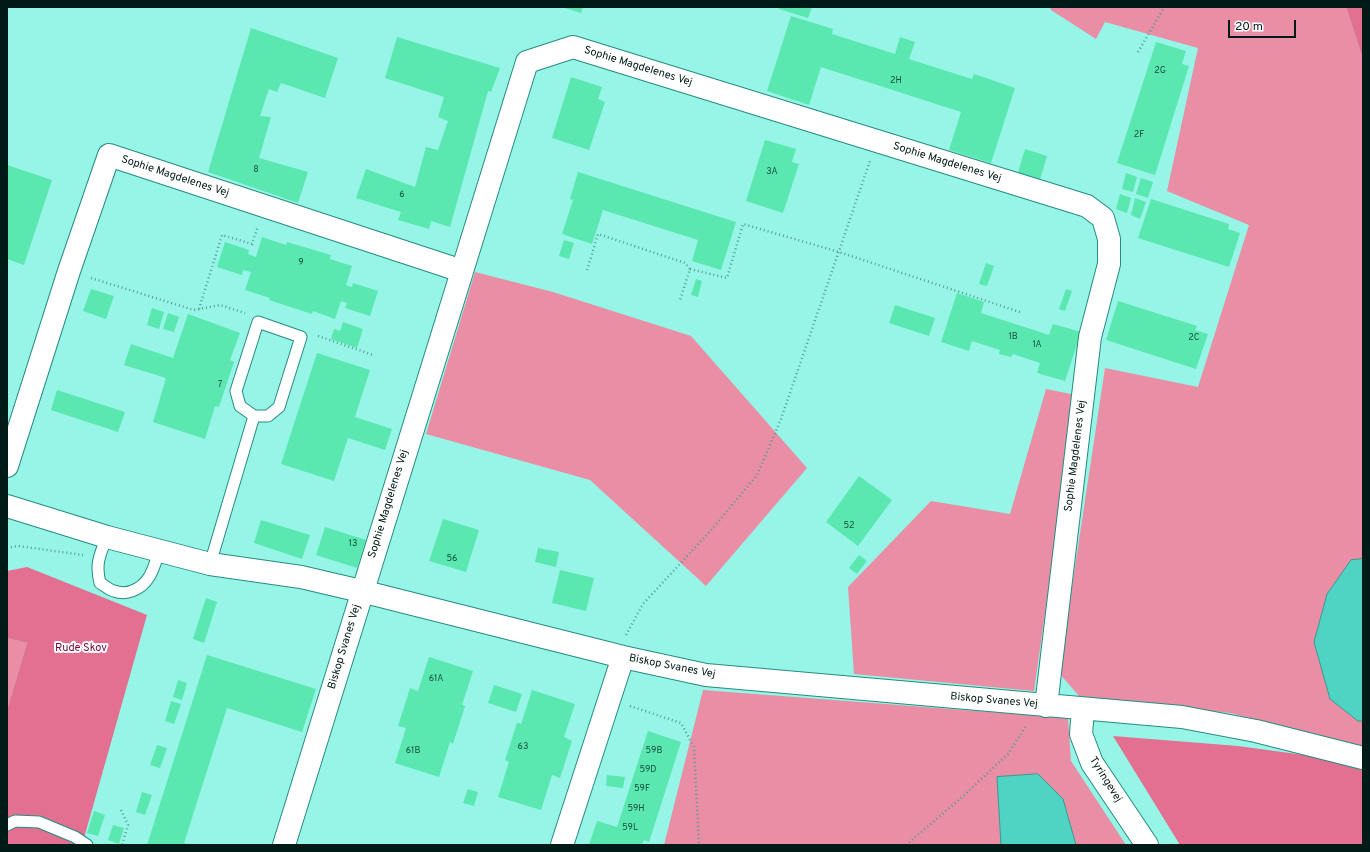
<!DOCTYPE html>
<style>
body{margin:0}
#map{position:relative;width:1370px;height:852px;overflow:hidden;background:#96f5e7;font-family:Overpass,sans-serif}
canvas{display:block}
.frame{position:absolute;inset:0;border:8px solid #001b17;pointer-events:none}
.scale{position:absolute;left:1228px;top:20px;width:68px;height:18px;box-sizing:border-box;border:2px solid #001b17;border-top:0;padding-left:5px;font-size:12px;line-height:14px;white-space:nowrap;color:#001b17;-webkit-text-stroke:3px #fff;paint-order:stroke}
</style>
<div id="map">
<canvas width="1370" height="852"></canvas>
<div class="frame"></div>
<div class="scale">20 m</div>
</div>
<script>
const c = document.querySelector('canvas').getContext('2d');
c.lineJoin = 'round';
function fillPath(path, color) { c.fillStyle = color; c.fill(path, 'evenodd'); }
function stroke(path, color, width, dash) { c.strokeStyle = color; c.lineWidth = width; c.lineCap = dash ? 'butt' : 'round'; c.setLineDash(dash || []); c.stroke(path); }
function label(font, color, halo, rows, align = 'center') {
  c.font = font + ' Overpass,sans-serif'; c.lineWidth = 4; c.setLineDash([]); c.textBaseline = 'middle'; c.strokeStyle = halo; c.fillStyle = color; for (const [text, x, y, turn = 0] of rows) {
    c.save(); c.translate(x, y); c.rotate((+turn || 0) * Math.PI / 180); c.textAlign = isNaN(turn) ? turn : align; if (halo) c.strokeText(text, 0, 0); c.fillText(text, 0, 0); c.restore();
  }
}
const green = new Path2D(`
 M1050 7H1346L1363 59V747L1230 713 1079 696 1059 673 1105 368 1198 387 1249 225 1167 191 1198 48 1105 22 1096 39 1051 10Z
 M475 272 553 292 691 336 807 468 706 586 590 480 426 434Z
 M1046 389 1076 395 1034 691 854 674 848 587 931 501 1010 514Z
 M7 638 27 643 7 710Z
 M703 690 1068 718 1071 761 1126 845H664Z`);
const forest = new Path2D(`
 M1346 7H1363V59Z
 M27 567 147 615 82 845H7V710L27 643 7 638V571Z
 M1113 736 1238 746 1363 763V845H1180Z`);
const water = new Path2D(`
 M1363 559V721H1358L1330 699 1314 642 1327 594 1351 560Z
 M1038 774 1063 799 1076 845H1001L997 777Z`);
const building = new Path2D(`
 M562 7H583L581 13Z
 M780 7H812L808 18 779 9Z
 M791 16 833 29 832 34 895 54 900 37 915 42 909 59 972 79 974 74 1015 88 991 163 949 150 961 112 821 67 809 105 767 91Z
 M251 28 338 58 325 98 281 83 277 92 269 89 260 116 271 117 259 158 308 172 298 203 208 172Z
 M397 37 500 68 491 92 488 91 450 227 431 221 429 229 398 220 401 212 356 198 366 169 415 187 426 147 438 150 448 121 438 117 444 97 385 78Z
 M1156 42 1186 51 1182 64 1189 66 1155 175 1117 163Z
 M571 77 602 87 598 99 605 102 589 150 552 138Z
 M765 140 796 149 792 162 799 164 783 213 746 201Z
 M1025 149 1047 156 1039 183 1017 176Z
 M7 165 52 180 24 265 7 259Z
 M578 172 736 222 721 270 692 261 698 240 603 210 592 244 562 234 573 200 570 199Z
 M1126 173 1137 177 1133 192 1122 189Z
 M1141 178 1153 182 1148 198 1136 194Z
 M1120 194 1131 198 1127 213 1116 209Z
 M1135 198 1146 202 1140 219 1131 215Z
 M1151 199 1229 224 1228 229 1240 233 1229 267 1138 238Z
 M262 237 286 245 287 242 331 255 330 259 352 266 346 285 352 287 353 283 378 291 370 316 345 308 347 303 341 301 335 319 313 311 312 314 269 300 270 298 245 290 251 272 243 270 242 275 217 267 225 242 249 250 248 254 256 257Z
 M564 240 574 243 569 259 559 256Z
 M986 263 994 266 987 286 979 284Z
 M696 279 702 281 698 297 691 295Z
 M91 289 114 296 106 319 83 311Z
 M1066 289 1072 291 1065 311 1059 309Z
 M957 293 984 302 981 313 1049 335 1053 324 1081 332 1065 381 1037 373 1040 363 1013 354 1011 357 999 354 1000 350 972 341 969 351 941 342Z
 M1118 301 1197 326 1195 330 1208 334 1196 369 1106 340Z
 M895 305 935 318 929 336 889 323Z
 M152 308 164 312 159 329 147 325Z
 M168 313 179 317 174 332 163 329Z
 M188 314 240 333 230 360 234 362 219 407 215 406 205 439 153 422 166 378 124 365 131 344 173 358Z
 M343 322 363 329 357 348 331 339 334 329 340 331Z
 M317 353 370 370 355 417 392 429 385 450 348 438 334 481 281 464Z
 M57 390 125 412 118 432 51 410Z
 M859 476 892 500 858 546 826 522Z
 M443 519 479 530 466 572 429 561Z
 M261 520 310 535 302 559 254 543Z
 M325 527 366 540 357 568 316 555Z
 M538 548 559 552 556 567 535 562Z
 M859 555 867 561 857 574 849 568Z
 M560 570 594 578 586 611 552 603Z
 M206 598 217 602 204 643 193 639Z
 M207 655 316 689 302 732 227 708 184 843 190 845H147Z
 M429 657 473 671 462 705 465 706 453 744 450 742 439 777 395 763 406 728 398 726 410 688 418 691Z
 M178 680 187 683 182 700 173 697Z
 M494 685 522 694 516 712 488 703Z
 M532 690 575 704 564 737 572 741 560 778 552 775 541 810 498 797 509 762 505 760 517 723 521 724Z
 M171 701 181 704 174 724 165 721Z
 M648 731 681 742 649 842 644 840 642 845H589L597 821 617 827Z
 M157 745 167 748 160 768 150 765Z
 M607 775 625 777 623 788 606 786Z
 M468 789 478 792 474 806 463 803Z
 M142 792 152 795 145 815 136 812Z
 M94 811 105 815 98 836 87 833Z
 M113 825 124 828 119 844 108 840Z`);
const path = new Path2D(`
 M1138 52 1162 11 1165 7
 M690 269 727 278 743 224 839 252 1020 312
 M587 270 598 234 685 263 690 269 680 300
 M91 278 194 310 220 305 245 313
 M199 309 222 235 252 244 258 226
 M318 336 373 355
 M7 548 18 546 83 555
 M626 635 643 604 713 528 757 475 781 419 870 161
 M630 706 681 723 694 747 699 845
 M121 810 128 825 122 845
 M906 845 961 798 1008 754 1026 726`);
const service = new Path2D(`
 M107 537C100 554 95 564 100 583 104 585 109 590 114 591 120 593 127 593 132 591 150 585 154 567 159 551
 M210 564 254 416H268L279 407 301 337 258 322 236 391 240 406 254 416
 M7 825 15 821 39 822 75 837 87 845`);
const minor = new Path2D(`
 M7 466 69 271 109 155 462 271
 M7 506 107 537 210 564 301 577 361 591 623 657 706 675 1182 717 1256 731 1363 758
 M1083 709 1081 734 1092 763 1147 845
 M284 845 527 62 573 47 1087 206 1103 218 1109 239V264L1090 337 1046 706
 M562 845 623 657`);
const numberNames = [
 ["2G",1160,71],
 ["2H",896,81],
 ["2F",1139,135],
 ["8",256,170],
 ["3A",772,172],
 ["6",402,195],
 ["9",301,263],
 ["1B",1013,337],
 ["2C",1194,338],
 ["1A",1037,345],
 ["7",220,385],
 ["52",849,526],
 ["13",353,544],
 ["56",452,559],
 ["61A",436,679],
 ["63",523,747],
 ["61B",413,751],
 ["59B",654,751],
 ["59D",648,770],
 ["59F",642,789],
 ["59H",636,809],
 ["59L",630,828]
];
const streetNames = [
 ["Sophie Magdelenes Vej",638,67,17],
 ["Sophie Magdelenes Vej",947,163,17],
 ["Sophie Magdelenes Vej",175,177,18],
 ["Sophie Magdelenes Vej",1076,456,-83],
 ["Sophie Magdelenes Vej",389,504,-73],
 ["Biskop Svanes Vej",345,647,-73],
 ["Biskop Svanes Vej",672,667,11],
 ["Biskop Svanes Vej",994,701,5],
 ["Tyringevej",1105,780,58]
];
const parkNames = [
 ["Rude Skov",81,649]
];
fillPath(green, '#e98ea4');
fillPath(forest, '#e37090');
fillPath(water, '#4fd4c4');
stroke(water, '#379c90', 1);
fillPath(building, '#5ae7b0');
stroke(service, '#258c80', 13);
stroke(minor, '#258c80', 24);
stroke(path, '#589b91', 2.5, [1, 3]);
stroke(service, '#fff', 11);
stroke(minor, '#fff', 22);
label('9px', '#164e3d', null, numberNames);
label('11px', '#001b17', '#fff', streetNames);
label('11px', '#750836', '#fff', parkNames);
</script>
